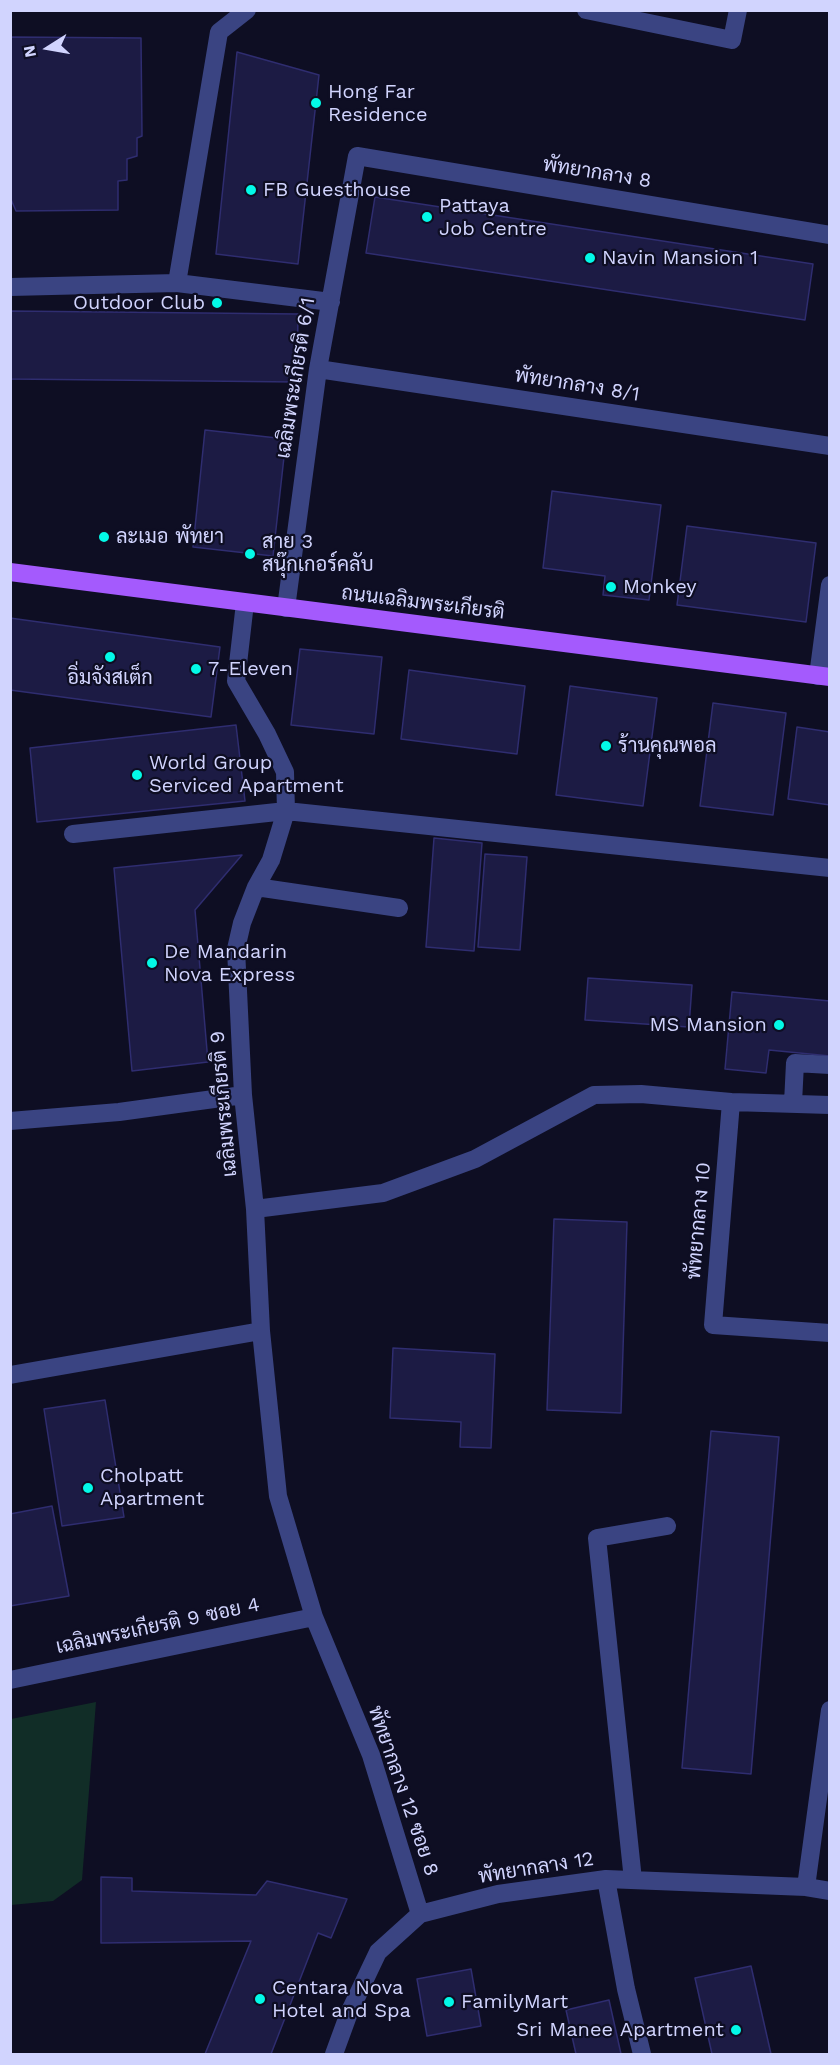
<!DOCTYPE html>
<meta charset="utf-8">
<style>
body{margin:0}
#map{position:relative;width:840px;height:2065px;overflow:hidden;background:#0e0e23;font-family:"Work Sans",sans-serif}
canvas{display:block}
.frame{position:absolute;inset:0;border:12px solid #d1d4fe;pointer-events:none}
.north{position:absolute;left:18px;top:18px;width:60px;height:60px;-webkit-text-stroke:4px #0e0e23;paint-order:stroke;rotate:259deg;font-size:16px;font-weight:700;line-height:24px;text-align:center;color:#d1d4fe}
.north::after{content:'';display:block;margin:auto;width:21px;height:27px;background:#d1d4fe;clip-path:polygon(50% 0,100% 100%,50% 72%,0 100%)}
</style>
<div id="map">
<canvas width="840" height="2065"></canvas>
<div class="frame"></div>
<div class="north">N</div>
</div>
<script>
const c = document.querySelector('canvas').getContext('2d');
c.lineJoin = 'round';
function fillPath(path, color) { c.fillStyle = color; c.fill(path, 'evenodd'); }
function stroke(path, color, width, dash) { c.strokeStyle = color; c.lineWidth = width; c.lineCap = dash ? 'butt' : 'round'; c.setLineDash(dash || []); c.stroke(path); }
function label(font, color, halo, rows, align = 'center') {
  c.font = font + ' "Work Sans",Sarabun,sans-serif'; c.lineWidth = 4.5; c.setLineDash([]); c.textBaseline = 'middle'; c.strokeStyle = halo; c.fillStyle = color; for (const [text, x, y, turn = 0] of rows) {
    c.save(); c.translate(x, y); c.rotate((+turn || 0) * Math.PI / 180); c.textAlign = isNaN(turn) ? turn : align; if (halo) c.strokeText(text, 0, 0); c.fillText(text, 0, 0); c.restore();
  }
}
const green = new Path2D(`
 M96 1702 82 1880 53 1901 11 1905V1719Z`);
const building = new Path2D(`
 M10 37 141 38 142 136 137 138V156L127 159V180L118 181V210L16 211 10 197Z
 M237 52 319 75 298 264 216 254Z
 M375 197 813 264 805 320 366 253Z
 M10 311 298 314 297 382 10 379Z
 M205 430 286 439 273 556 193 547Z
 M552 491 661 505 649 600 603 595 605 576 543 568Z
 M687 526 816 543 806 622 677 605Z
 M10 618 220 647 211 717 10 690Z
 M300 649 382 657 374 734 291 725Z
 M409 670 525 686 517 754 401 739Z
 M570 686 657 698 643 806 556 795Z
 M713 703 786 713 773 815 700 806Z
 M236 725 245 801 37 822 30 748Z
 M797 727 830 732V805L788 799Z
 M434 838 482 843 474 951 426 947Z
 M485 854 527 857 520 950 478 947Z
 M242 855 195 910 208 1062 132 1071 114 868Z
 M588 978 692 985 689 1027 585 1020Z
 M732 992 830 1001V1056L769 1050 766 1073 725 1069Z
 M554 1219 627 1222 621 1413 547 1410Z
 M393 1348 495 1354 491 1448 460 1447 461 1422 390 1418Z
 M105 1400 124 1517 62 1526 44 1409Z
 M711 1431 779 1437 751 1774 682 1768Z
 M52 1506 69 1596 10 1606V1514Z
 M101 1877 132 1878V1891L256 1895 267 1881 347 1899 331 1938 318 1933 271 2054H205L251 1941 101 1943Z
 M751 1966 771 2054H712L695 1978Z
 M471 1969 481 2026 427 2036 417 1979Z
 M609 2000 621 2054H576L566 2010Z`);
const minor = new Path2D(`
 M586 10 732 40 738 10
 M177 283 219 32 247 10
 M10 287 177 283 331 302
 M318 369 830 446
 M245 603 236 681 267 734 285 772 286 811 271 860 256 887 242 923 236 949 243 1095 255 1209 261 1331 278 1496 314 1617 371 1755 420 1914
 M286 608 318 369 357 156 830 235
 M818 676 830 585
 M73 834 286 811 830 868
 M256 887 399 908
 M793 1103 795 1063 830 1065
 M830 1105 731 1102 713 1325 830 1333
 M10 1121 119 1112 243 1095
 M255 1209 383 1193 475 1159 594 1095 641 1094 731 1102
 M10 1375 261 1331
 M10 1680 314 1617
 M606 1879 626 1989 642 2054
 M633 1880 597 1538 667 1526
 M806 1887 830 1710
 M334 2054 349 2013 378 1952 420 1914 498 1894 606 1879 806 1887 830 1891`);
const major = new Path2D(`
 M10 572 830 677`);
const markers = [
 [316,103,6,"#03f9e7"],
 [251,190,6,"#03f9e7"],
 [427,217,6,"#03f9e7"],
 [590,258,6,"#03f9e7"],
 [217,303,6,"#03f9e7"],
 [104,537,6,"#03f9e7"],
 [250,554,6,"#03f9e7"],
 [611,587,6,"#03f9e7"],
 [110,657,6,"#03f9e7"],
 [196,669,6,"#03f9e7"],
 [606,746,6,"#03f9e7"],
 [137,775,6,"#03f9e7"],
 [152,963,6,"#03f9e7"],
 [779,1025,6,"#03f9e7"],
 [88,1488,6,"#03f9e7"],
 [260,1999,6,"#03f9e7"],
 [449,2002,6,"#03f9e7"],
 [736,2030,6,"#03f9e7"]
];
const poiNames = [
 ["Hong Far",328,92],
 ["Residence",328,115],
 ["FB Guesthouse",263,190],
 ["Pattaya",439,206],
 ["Job Centre",439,229],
 ["Navin Mansion 1",602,258],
 ["Outdoor Club",205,303,"right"],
 ["ละเมอ พัทยา",116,537],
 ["สาย 3",262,542],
 ["สนุ๊กเกอร์คลับ",262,565],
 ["Monkey",623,587],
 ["7-Eleven",208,669],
 ["อิ่มจังสเต็ก",110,678,"center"],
 ["ร้านคุณพอล",618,746],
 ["World Group",149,763],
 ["Serviced Apartment",149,786],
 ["De Mandarin",164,952],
 ["Nova Express",164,975],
 ["MS Mansion",767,1025,"right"],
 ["Cholpatt",100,1476],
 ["Apartment",100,1499],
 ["Centara Nova",272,1988],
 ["Hotel and Spa",272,2011],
 ["FamilyMart",461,2002],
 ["Sri Manee Apartment",724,2030,"right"]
];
const streetNames = [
 ["พัทยากลาง 8",597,173,9],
 ["เฉลิมพระเกียรติ 6/1",296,378,-81],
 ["พัทยากลาง 8/1",577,385,9],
 ["ถนนเฉลิมพระเกียรติ",423,603,7],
 ["เฉลิมพระเกียรติ 9",224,1104,-95],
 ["พัทยากลาง 10",699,1221,-85],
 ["เฉลิมพระเกียรติ 9 ซอย 4",158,1626,-12],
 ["พัทยากลาง 12 ซอย 8",403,1791,71],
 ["พัทยากลาง 12",536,1868,-9]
];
fillPath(green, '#112d27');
fillPath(building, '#1c1b44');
stroke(building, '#2f2d70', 1.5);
stroke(minor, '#3a4482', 18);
stroke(major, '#a45afd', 18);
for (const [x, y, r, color] of markers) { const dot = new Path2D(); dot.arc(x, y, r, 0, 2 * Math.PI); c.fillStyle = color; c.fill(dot); stroke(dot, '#0e0e23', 2); }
label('20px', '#d1d4fe', '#0e0e23', poiNames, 'left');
label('20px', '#d1d4fe', '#0e0e23', streetNames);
</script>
